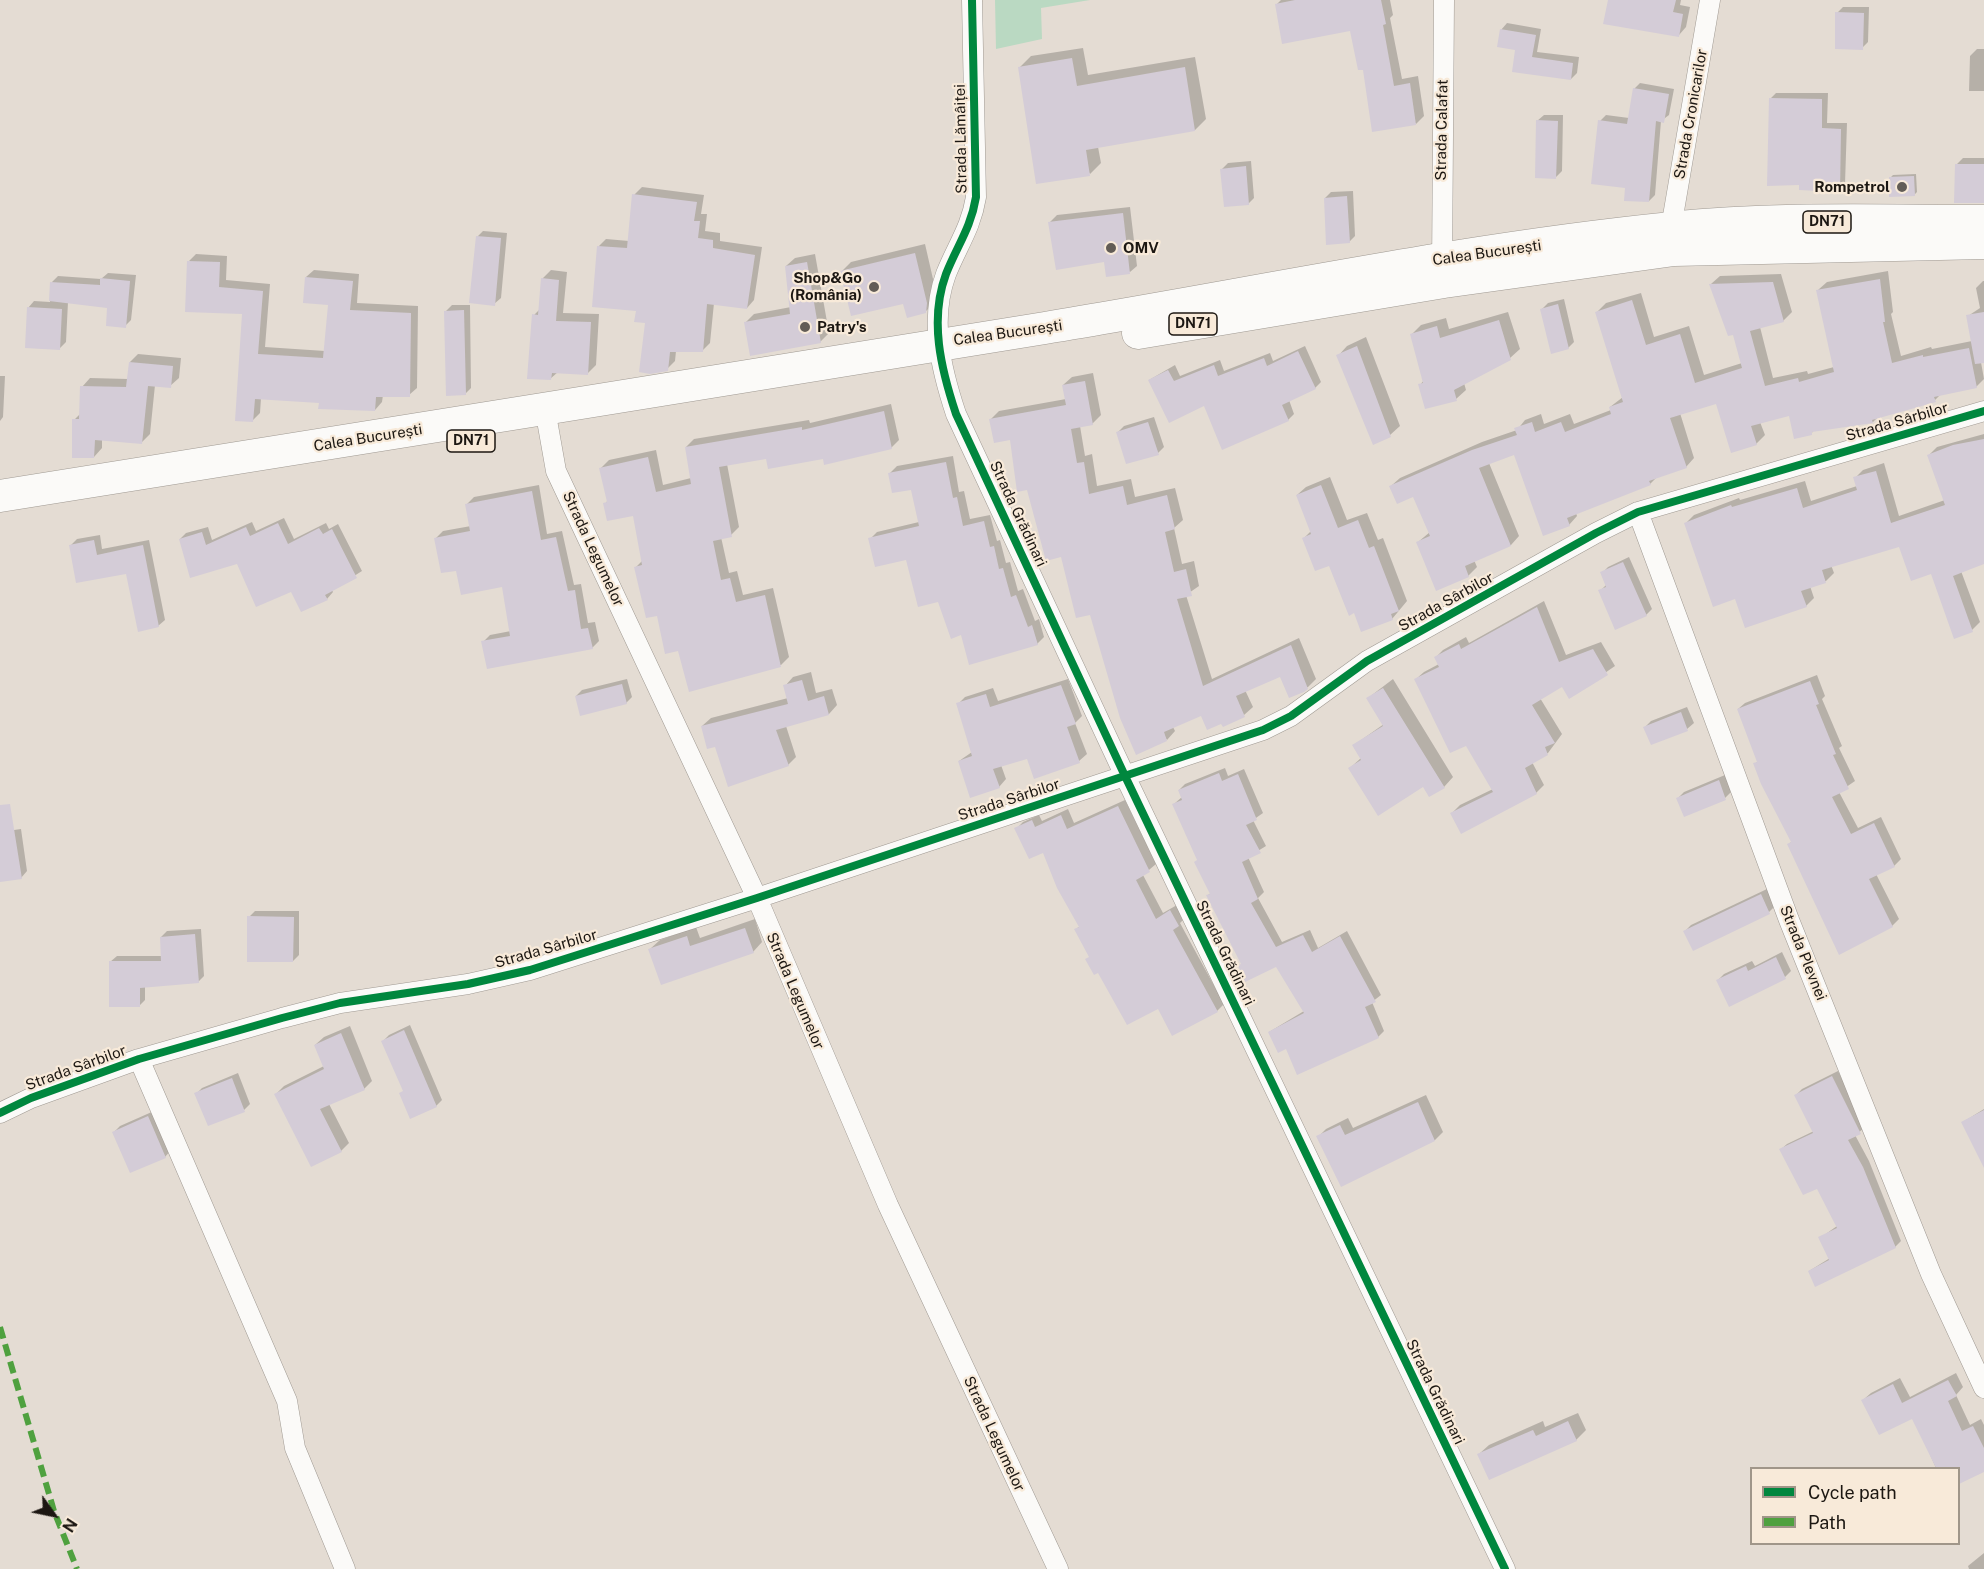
<!DOCTYPE html>
<meta charset="utf-8">
<style>
body{margin:0}
#map{position:relative;width:1984px;height:1569px;overflow:hidden;background:#e4dcd3;font-family:"Public Sans",sans-serif}
canvas{display:block}
.legend{position:absolute;left:1750px;top:1467px;width:210px;height:78px;box-sizing:border-box;background:#f8ead9;border:2px solid #a09689;margin:0;padding:8px 10px;list-style:none;font-size:18px;color:#1c1712}
.legend li{display:flex;align-items:center;gap:12px;height:30px}
.legend b{width:30px;border:2px solid #a09689}
.north{position:absolute;left:24px;top:1485px;width:60px;height:60px;-webkit-text-stroke:4px #f8ead9;paint-order:stroke;rotate:123deg;font-size:16px;font-weight:700;line-height:24px;text-align:center;color:#1c1712}
.north::after{content:'';display:block;margin:auto;width:21px;height:27px;background:#1c1712;clip-path:polygon(50% 0,100% 100%,50% 72%,0 100%)}
</style>
<div id="map">
<canvas width="1984" height="1569"></canvas>
<ul class="legend">
<li><b style="height:8px;background:#00873e"></b>Cycle path</li>
<li><b style="height:8px;background:#4fa13f"></b>Path</li>
</ul>
<div class="north">N</div>
</div>
<script>
const c = document.querySelector('canvas').getContext('2d');
c.lineJoin = 'round';
function fillPath(path, color) { c.fillStyle = color; c.fill(path, 'evenodd'); }
function stroke(path, color, width, dash) { c.strokeStyle = color; c.lineWidth = width; c.lineCap = dash ? 'butt' : 'round'; c.setLineDash(dash || []); c.stroke(path); }
function label(font, color, halo, rows, align = 'center') {
  c.font = font + ' "Public Sans",sans-serif'; c.lineWidth = 4.5; c.setLineDash([]); c.textBaseline = 'middle'; c.strokeStyle = halo; c.fillStyle = color; for (const [text, x, y, turn = 0] of rows) {
    c.save(); c.translate(x, y); c.rotate((+turn || 0) * Math.PI / 180); c.textAlign = isNaN(turn) ? turn : align; if (halo) c.strokeText(text, 0, 0); c.fillText(text, 0, 0); c.restore();
  }
}
const green = new Path2D(`
 M995 0H1090L1041 8 1042 39 996 49Z`);
const shadow = new Path2D(`
 M1281 0H1390L1393 15 1390 18 1402 79 1418 76 1424 116 1416 124 1364 68 1352 29 1277 4Z
 M1610 0H1681L1680 5 1690 7 1686 27 1679 35Z
 M1843 7H1869L1868 42 1862 48 1837 13Z
 M1507 23 1541 29 1537 52 1579 57 1577 73 1571 79 1516 49 1501 30Z
 M1083 48 1088 75 1195 57 1206 119 1195 130 1098 147 1101 163 1090 174 1020 67 1031 56Z
 M1977 49H1984V91H1969L1970 56Z
 M1640 83 1674 89 1669 115 1661 121 1655 195 1649 201 1627 187 1600 121 1606 115 1629 118 1634 89Z
 M1776 93H1828L1827 123H1847L1845 184 1839 190 1800 183 1770 99Z
 M1544 115H1563L1562 171 1556 177 1537 121Z
 M1963 158H1984V202L1956 165Z
 M1251 161 1254 198 1248 204 1222 169 1228 163Z
 M1916 174 1917 192 1914 195 1890 178 1893 175Z
 M642 187 704 195 701 214H707L705 231 720 233V241L762 247 754 300 747 308 714 303 710 343 702 351H676L675 361 667 369 646 322 598 247 606 239 629 241 634 195Z
 M1353 191 1355 236 1349 242 1325 198 1331 192Z
 M1130 207 1137 266 1130 272 1106 260 1050 222 1057 215Z
 M483 231 507 233 501 298 494 304 477 237Z
 M925 244 936 292 935 302 925 312 842 271 851 262Z
 M196 254 227 256 226 280 270 284 265 347 325 351 330 304 306 277 314 270 359 274 357 303 418 306 417 388 409 395H383L382 402 375 410 320 401 261 398 260 413 253 420 244 313 189 261Z
 M815 254 829 333 820 342 746 322 754 314 791 307 786 266 795 258Z
 M551 270 567 272 563 313 599 314 596 365 588 373 558 372 550 379 534 315 540 309 542 279Z
 M1888 271 1893 312 1891 314 1901 356 1931 347 1932 349 1977 340 1984 379 1976 387 1941 394 1935 400 1878 417 1873 422 1814 430 1811 434 1790 414 1760 422 1765 435 1756 444 1717 402 1680 413 1694 458 1686 467 1657 477 1650 484 1576 513 1577 516 1569 525 1515 453 1489 463 1519 536 1511 545 1474 560 1477 567 1468 576 1418 542 1430 532 1414 495 1391 486 1400 478 1482 442 1517 430 1525 420 1541 414 1544 424 1570 414 1574 424 1611 410 1610 407 1623 397 1597 312 1606 303 1641 293 1654 337 1689 326 1704 375 1742 363 1734 333 1711 284 1720 276 1781 274 1792 312 1783 321 1760 327 1773 378 1807 371 1808 374 1834 367 1818 290 1827 282Z
 M108 273 136 275 131 320 125 326 109 306 68 302 66 342 60 348 28 308 34 301 50 302 52 282 58 276 101 279Z
 M1983 281H1984V335L1968 316 1980 308 1976 288Z
 M1564 299 1574 342 1568 348 1541 310 1548 303Z
 M452 305H470L471 388 465 394 446 311Z
 M1508 312 1520 349 1510 358 1464 383 1466 390 1456 399 1420 385 1424 380 1412 334 1421 325 1446 318 1449 329Z
 M1366 337 1400 426 1390 435 1338 356 1347 346Z
 M1305 346 1321 382 1315 388 1289 400 1294 414 1288 420 1204 404 1149 380 1175 365 1180 376 1220 360 1224 371 1270 353 1273 361Z
 M138 354 181 358 179 378 170 386 155 385 150 434 141 443 102 439V448L94 457 74 420 81 413 82 387 90 378 128 379 130 362Z
 M1093 373 1101 415 1092 424 1080 426 1085 456 1092 454 1097 486 1131 479 1135 497 1175 488 1183 520 1174 528 1182 564 1194 561 1199 586 1186 595 1212 679 1299 638 1316 679 1308 687 1290 696 1281 675 1245 690 1253 707 1244 715 1223 725 1222 722 1202 714 1173 727 1175 731 1167 740 1091 613 1028 488 1011 438 991 419 999 411 1066 399 1063 385 1072 377Z
 M0 376H5L3 417 0 421Z
 M891 404 899 440 891 448 824 458 767 457 727 464 739 527 731 535 721 537 729 573 737 571 743 595 773 588 789 657 781 665 679 649 658 614 636 567 643 560 634 514 605 504 608 500 601 468 609 460 656 450 663 485 691 478 686 447 694 439 809 420 810 423Z
 M1154 417 1164 447 1158 453 1118 432 1124 426Z
 M1984 434V563L1961 571 1980 622 1972 630 1932 572 1900 545 1831 565 1834 573 1826 581 1810 586 1814 598 1806 606 1736 597 1686 523 1694 515 1739 498 1740 500 1805 481 1811 501 1857 486 1855 478 1863 470 1884 463 1899 516 1945 500 1929 455 1937 447Z
 M953 456 959 492 964 491 970 519 990 515 997 541 1000 540 1006 563 1010 562 1018 591 1023 589 1035 621 1039 619 1044 637 1037 644 939 600 907 558 870 539 877 532 919 522 912 488 890 473 897 466Z
 M1330 477 1347 520 1367 513 1378 540 1383 538 1407 601 1392 619 1354 611 1330 564 1304 538 1311 531 1297 495 1306 487Z
 M539 485 547 534 562 531 574 585 581 584 588 623 595 622 599 641 592 648 483 642 490 635 511 631 503 586 458 569 436 538 443 531 471 526 467 504 474 497Z
 M284 518 294 539 326 523 329 529 338 524 362 571 332 590 333 592 327 599 292 590 238 562 180 539 186 533 208 527 212 540 252 522 256 531Z
 M100 535 102 549 149 540 165 620 158 626 128 573 71 545 77 539Z
 M1629 557 1652 609 1646 615 1600 591 1607 584 1602 573 1608 567Z
 M1544 601 1566 655 1601 642 1615 666 1570 697 1563 685 1540 698 1562 734 1548 753 1532 762 1544 785 1536 793 1452 813 1460 805 1493 789 1466 744 1416 679 1424 672 1439 664 1436 657 1443 650 1466 637 1469 643Z
 M811 672 816 693 832 689 837 705 829 714 786 726 796 757 788 765 716 745 702 726 711 718 788 698 785 686 793 677Z
 M1817 675 1825 696 1822 699 1842 746 1839 748 1855 781 1839 792 1858 828 1881 817 1901 859 1894 866 1876 874 1899 919 1892 926 1839 953 1789 844 1792 841 1755 764 1759 760 1738 709 1745 703Z
 M627 679 632 697 626 703 576 696 582 690Z
 M1068 679 1082 716 1075 723 1087 754 1079 761 1027 757 1001 765 1006 779 999 787 959 761 972 752 958 704 965 697 993 688 998 701Z
 M1393 679 1453 777 1444 787 1423 785 1350 768 1361 758 1354 745 1384 724 1368 698Z
 M1687 707 1694 723 1687 729 1652 744 1645 727 1651 721Z
 M1225 768 1228 776 1244 769 1263 813 1253 820 1266 846 1248 857 1264 892 1258 898 1282 942 1310 930 1318 948 1347 931 1381 995 1372 1002 1384 1031 1378 1037 1286 1047 1269 1032 1304 1011 1277 965 1242 963 1208 895 1211 893 1198 860 1174 804 1182 797 1179 790 1185 784Z
 M1725 775 1731 792 1725 798 1685 815 1678 798 1684 792Z
 M1125 800 1156 864 1143 875 1163 913 1177 905 1185 918 1180 923 1224 1004 1217 1011 1158 1007 1090 956 1076 929 1080 926 1044 851 1016 829 1023 822 1039 815 1042 821 1068 809 1074 823Z
 M21 829 27 871 21 878 0 881V832Z
 M1767 889 1775 906 1769 912 1694 949 1685 931 1691 925Z
 M255 911H299V955L293 961 249 917Z
 M755 919 762 942 753 952 650 949 660 940 696 927 700 938Z
 M201 929 204 976 198 982 145 986V1000L139 1006 110 962 117 956H162L161 937 167 931Z
 M1782 952 1791 971 1785 977 1718 980 1724 974 1752 961 1755 966Z
 M410 1025 442 1100 436 1106 404 1090 383 1041 389 1035Z
 M350 1026 372 1081 364 1089 329 1104 349 1143 341 1151 276 1094 284 1086 324 1066 315 1045 324 1037Z
 M1838 1071 1866 1127 1855 1135 1869 1161 1901 1241 1895 1247 1809 1271 1830 1258 1820 1238 1837 1226 1818 1187 1780 1150 1787 1144 1814 1131 1796 1095 1802 1089Z
 M238 1073 250 1104 244 1110 196 1094 202 1088Z
 M1426 1095 1443 1132 1435 1140 1341 1185 1318 1137 1326 1129 1348 1118 1353 1128Z
 M1984 1109V1138L1963 1122Z
 M154 1111 171 1150 165 1157 114 1132 120 1126Z
 M1956 1373 1963 1387 1956 1395 1970 1425 1981 1419 1984 1425V1470L1958 1482V1468H1936L1913 1417 1863 1400 1871 1393 1900 1378 1910 1397Z
 M1578 1413 1586 1430 1576 1440 1479 1454 1489 1445 1543 1421 1545 1427Z
 M1984 1553V1569H1969L1968 1566Z`);
const building = new Path2D(`
 M1295 0H1381L1386 24 1383 25 1394 86 1410 83 1416 125 1372 132 1363 70H1358L1350 31 1282 44 1275 4Z
 M1608 0H1676L1673 12 1683 14 1679 37 1603 24Z
 M1835 12 1864 13 1863 50 1835 49Z
 M1500 29 1536 35 1532 57 1573 63 1571 80 1512 72 1515 50 1497 47Z
 M1072 58 1077 86 1185 67 1195 131 1086 150 1090 176 1036 184 1018 67Z
 M1633 88 1669 94 1664 123 1656 121 1649 202 1624 201 1625 188 1591 184 1598 120 1627 124Z
 M1769 98 1822 99V128L1841 129 1840 192 1799 190V185L1767 186Z
 M1536 120 1558 121 1556 179 1535 178Z
 M1955 164H1984V203H1954Z
 M1246 166 1249 205 1224 207 1220 169Z
 M1914 176 1915 196 1889 197V177Z
 M632 194 697 202 694 221H700L698 238 713 240V248L755 255 747 309 707 304 703 352H670L668 371 650 374 639 372 645 323 634 322 636 311 592 307 597 246 627 248Z
 M1347 196 1350 243 1326 245 1324 198Z
 M1123 213 1130 274 1106 277 1104 262 1056 270 1048 222Z
 M476 236 501 238 495 306 469 303Z
 M915 253 927 303 926 313 907 318 903 304 851 316 840 271Z
 M187 261 220 262 219 287 263 291 258 354 323 358 328 305 303 303 305 277 353 281 350 310 411 313 410 397H376L375 411 318 409 319 403 255 399 253 422 235 421 242 314 185 312Z
 M807 262 821 343 750 356 744 322 790 314 785 266Z
 M100 278 130 281 126 328 106 326 107 308 49 301 50 282 100 285Z
 M541 278 559 280 556 321 591 322 588 375 552 373 551 380 527 379 532 314 538 315Z
 M1880 279 1885 322H1883L1892 363 1923 355V357L1969 348 1977 388 1934 397 1936 402 1872 420 1873 423 1812 432V435L1794 439 1789 416 1751 426 1757 445 1731 453 1716 404 1670 418 1687 468 1649 481 1651 485 1567 518 1570 526 1543 536 1514 455 1479 468 1511 546 1465 566 1469 577 1436 591 1416 542 1430 536 1413 497 1397 504 1389 486 1472 450 1517 435 1514 428 1532 422 1535 432 1561 422 1565 432 1611 414 1609 407 1623 402 1595 312 1632 300 1646 345 1680 334 1695 383 1742 368 1733 335 1728 336 1709 284 1773 282 1784 322 1750 331 1765 386 1798 378 1799 382 1834 372 1816 290Z
 M1558 304 1569 349 1551 354 1540 309Z
 M27 307 62 309 60 350 25 348Z
 M464 310 466 395 446 396 444 311Z
 M1984 312V363L1975 364 1966 315Z
 M1499 320 1511 360 1454 390 1457 401 1425 409 1418 384 1423 383 1410 334 1437 326 1440 338Z
 M1357 346 1391 437 1373 445 1336 355Z
 M1298 351 1316 389 1282 405 1289 421 1222 450 1204 406 1169 423 1148 380 1168 370 1174 381 1214 365 1218 376 1264 358 1267 366Z
 M129 362 173 366 171 388 148 386 142 444 95 440 94 458H72V419H79L80 386 126 387Z
 M1085 381 1093 425 1071 429 1077 463 1084 462 1089 494 1123 486 1127 505 1167 495 1175 529 1165 532 1174 572 1186 569 1192 596 1177 599 1203 686 1291 645 1308 689 1304 692 1289 698 1280 677 1236 696 1245 717 1223 727 1221 724 1207 730 1201 716 1164 732 1167 741 1136 755 1120 718 1090 615 1076 618 1061 557 1046 561 1027 490 1017 492 1010 440 994 443 989 419 1066 405 1062 385Z
 M884 411 892 449 824 465 823 459 768 469 766 459 719 467 732 537 713 541 721 580 730 578 736 602 765 595 781 667 689 692 678 651 665 654 657 616 646 618 634 567 642 565 633 516 607 521 603 503 607 502 599 468 648 457 656 492 691 484 685 447 802 427V430Z
 M1148 422 1159 455 1126 464 1116 432Z
 M1984 439V564L1953 576 1973 632 1954 639 1931 574 1911 581 1899 547 1822 570 1826 583 1801 591 1807 607 1745 628 1735 599 1713 607 1684 523 1731 505 1732 507 1797 488 1803 508 1857 490 1853 477 1876 471 1891 523 1945 505 1927 455 1953 445Z
 M946 462 953 498 957 497 963 526 984 521 990 547 994 546 999 569 1003 568 1011 597 1016 595 1028 627 1032 625 1038 645 969 665 961 635 951 639 938 602 918 607 906 560 875 567 868 538 919 526 911 490 892 493 888 473Z
 M1321 485 1338 528 1358 520 1369 548 1374 546 1399 611 1391 614 1393 620 1361 632 1354 613 1349 616 1329 566 1315 571 1302 538 1311 534 1296 495Z
 M532 491 541 540 556 537 568 591 575 590 581 629 588 628 593 649 487 669 481 641 510 636 502 587 461 595 456 571 441 573 434 538 470 531 465 504Z
 M278 523 288 544 319 528 323 534 332 529 357 578 325 595 328 600 301 612 291 592 256 607 237 564 190 578 179 539 202 532 206 545 246 527 250 536Z
 M94 540 97 555 143 545 159 627 138 632 126 574 76 583 69 545Z
 M1623 562 1647 616 1615 630 1598 590 1606 587 1600 572Z
 M1537 607 1559 662 1593 649 1608 675 1569 699 1562 687 1532 705 1555 743 1545 747 1548 755 1525 768 1537 794 1461 834 1450 813 1493 792 1466 746 1450 753 1414 679 1439 667 1434 657 1459 644 1461 649Z
 M802 680 808 701 824 696 829 715 776 730 789 766 728 787 715 747 707 749 701 726 788 704 783 685Z
 M1810 681 1819 704 1816 705 1836 754 1833 755 1849 789 1832 797 1851 834 1874 823 1895 867 1869 879 1893 927 1839 955 1787 844 1791 842 1761 784 1753 763 1757 762 1737 709Z
 M622 684 627 704 580 716 575 696Z
 M1061 685 1076 724 1067 727 1080 763 1034 779 1027 759 993 769 1000 788 970 798 958 761 972 756 956 703 986 694 990 707Z
 M1383 688 1445 788 1429 797 1423 787 1378 816 1348 768 1361 760 1352 745 1383 726 1366 698Z
 M1681 712 1688 731 1651 745 1643 727Z
 M1219 773 1222 781 1238 774 1257 820 1246 825 1261 853 1242 862 1258 899 1251 903 1276 947 1303 935 1312 952 1340 936 1376 1002 1365 1007 1379 1038 1297 1075 1286 1049 1278 1053 1268 1032 1304 1013 1276 967 1245 982 1238 965 1241 964 1206 895 1210 894 1194 862 1197 860 1172 804 1182 800 1178 790Z
 M1719 780 1726 800 1684 817 1676 798Z
 M10 804 22 879 0 882V805Z
 M1118 806 1150 872 1136 880 1156 919 1170 910 1179 926 1173 930 1218 1012 1172 1036 1158 1009 1127 1025 1098 973 1094 975 1085 959 1089 957 1074 929 1079 927 1057 888 1043 853 1029 859 1014 828 1032 820 1035 827 1061 815 1067 829Z
 M1761 894 1770 914 1693 951 1683 931Z
 M247 916 294 917 293 962H247Z
 M745 928 754 953 661 985 648 949 687 936 690 946Z
 M195 934 199 983 140 988V1007H109V961H161L160 937Z
 M1776 957 1786 979 1729 1007 1716 980 1746 966 1748 971Z
 M404 1030 437 1107 410 1119 399 1093 403 1091 381 1041Z
 M341 1033 365 1090 320 1109 342 1152 311 1167 274 1094 324 1069 314 1045Z
 M1832 1076 1861 1134 1848 1140 1863 1167 1896 1248 1815 1287 1808 1271 1829 1260 1818 1237 1837 1228 1817 1189 1803 1195 1779 1149 1813 1133 1794 1095Z
 M232 1078 245 1112 208 1126 194 1093Z
 M1418 1102 1435 1141 1341 1187 1316 1136 1340 1125 1345 1135Z
 M1984 1110V1168L1961 1122Z
 M148 1116 166 1158 130 1173 112 1132Z
 M1948 1380 1957 1396 1948 1401 1962 1431 1973 1426 1984 1448V1472L1959 1484V1468H1936L1912 1419 1879 1435 1861 1400 1893 1384 1902 1403Z
 M1568 1421 1577 1441 1489 1480 1477 1454 1533 1430 1536 1436Z`);
const street = new Path2D(`
 M972 0 976 197C971 228 957 246 946 274 929 320 941 369 956 414L1125 776 1505 1569
 M1671 228 1710 0
 M1442 270 1444 0
 M545 409 556 471 757 898 888 1205 1058 1569
 M1638 512 1789 920 1931 1274 1984 1388
 M139 1059 287 1401 295 1448 345 1569
 M0 1113 31 1098 139 1059 282 1018 340 1003 468 984 530 970 757 898 1263 730 1291 716 1367 661 1596 533 1638 512 1984 411`);
const primary = new Path2D(`
 M1138 333 1444 282 1674 250 1984 243
 M0 496C348 441 697 384 1045 328 1253 294 1461 249 1672 228 1775 217 1880 221 1984 221`);
const quiet = new Path2D(`
 M0 1327 54 1511 77 1569`);
const cycleway = new Path2D(`
 M972 0 976 197C971 228 957 246 946 274 929 320 941 369 956 414L1125 776 1505 1569
 M0 1113 31 1098 139 1059 282 1018 340 1003 468 984 530 970 757 898 1263 730 1291 716 1367 661 1596 533 1638 512 1984 411`);
const markers = [
 [1902,187,6,"#625c56"],
 [1111,248,6,"#625c56"],
 [874,287,6,"#625c56"],
 [805,327,6,"#625c56"]
];
const shields = [
 [1827,222,48],
 [1193,324,48],
 [471,441,48]
];
const shieldNames = [
 ["DN71",1827,222],
 ["DN71",1193,324],
 ["DN71",471,441]
];
const streetNames = [
 ["Strada Cronicarilor",1691,114,-80],
 ["Strada Calafat",1442,130,-89],
 ["Strada Lămâiței",961,139,-91],
 ["Calea București",1487,253,-8],
 ["Calea București",1008,333,-8],
 ["Strada Sârbilor",1897,422,-16],
 ["Calea București",368,438,-9],
 ["Strada Grădinari",1018,514,65],
 ["Strada Legumelor",593,549,65],
 ["Strada Sârbilor",1446,602,-29],
 ["Strada Sârbilor",1009,800,-18],
 ["Strada Sârbilor",546,949,-16],
 ["Strada Grădinari",1225,953,64],
 ["Strada Plevnei",1803,953,68],
 ["Strada Legumelor",795,991,67],
 ["Strada Sârbilor",76,1068,-20],
 ["Strada Grădinari",1435,1392,64],
 ["Strada Legumelor",994,1434,65]
];
const poiNames = [
 ["Rompetrol",1890,187],
 ["OMV",1123,248,"left"],
 ["Shop&Go",862,278],
 ["(România)",862,295],
 ["Patry's",817,327,"left"]
];
fillPath(green, '#bad9c2');
fillPath(shadow, '#0003');
fillPath(building, '#d4ccd7');
stroke(street, '#9f9992', 21);
stroke(primary, '#9f9992', 33);
stroke(street, '#fbfaf8', 20);
stroke(primary, '#fbfaf8', 32);
stroke(quiet, '#4fa13f', 6, [12, 6]);
stroke(cycleway, '#00873e', 8);
for (const [x, y, r, color] of markers) { const dot = new Path2D(); dot.arc(x, y, r, 0, 2 * Math.PI); c.fillStyle = color; c.fill(dot); stroke(dot, '#f8ead9', 2); }
for (const [x, y, w] of shields) { const box = new Path2D(); box.roundRect(x - w / 2, y - 11, w, 22, 4.5); c.fillStyle = '#f8ead9'; c.fill(box); stroke(box, '#1c1712', 1.5); }
label('bold 14px', '#1c1712', null, shieldNames);
label('15px', '#1c1712', '#f8ead9', streetNames);
label('bold 15px', '#1c1712', '#f8ead9', poiNames, 'right');
</script>
